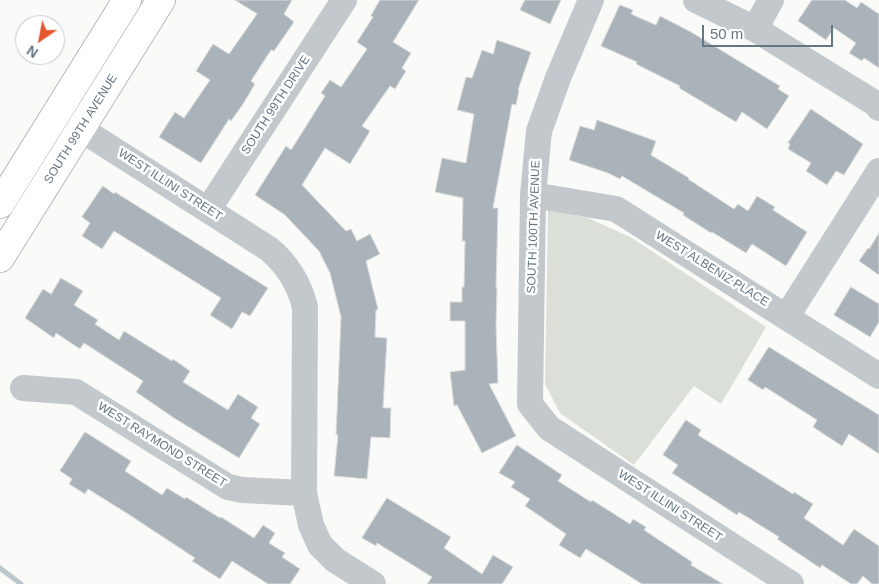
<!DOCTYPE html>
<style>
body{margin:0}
#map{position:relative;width:879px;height:584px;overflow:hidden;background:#fafaf8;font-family:Arial,sans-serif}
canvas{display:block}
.north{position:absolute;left:15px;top:15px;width:50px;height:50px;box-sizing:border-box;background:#fff;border:1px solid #c1c8cd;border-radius:50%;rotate:213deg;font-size:14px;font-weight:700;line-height:20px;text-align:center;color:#657683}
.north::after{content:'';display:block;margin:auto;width:18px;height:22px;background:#e4572e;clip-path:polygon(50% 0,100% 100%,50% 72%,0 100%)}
.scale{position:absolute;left:702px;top:25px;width:131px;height:22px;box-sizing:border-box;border:2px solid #657683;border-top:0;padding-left:6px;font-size:15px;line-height:18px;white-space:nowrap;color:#657683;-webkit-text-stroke:4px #fff;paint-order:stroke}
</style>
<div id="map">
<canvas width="879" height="584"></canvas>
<div class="north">N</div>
<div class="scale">50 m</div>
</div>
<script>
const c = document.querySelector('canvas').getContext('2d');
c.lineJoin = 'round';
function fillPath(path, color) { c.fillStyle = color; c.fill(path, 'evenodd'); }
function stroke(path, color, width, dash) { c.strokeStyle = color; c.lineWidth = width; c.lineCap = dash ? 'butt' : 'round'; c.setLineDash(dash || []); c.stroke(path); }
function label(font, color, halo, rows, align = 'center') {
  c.font = font + ' Arial,sans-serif'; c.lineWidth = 5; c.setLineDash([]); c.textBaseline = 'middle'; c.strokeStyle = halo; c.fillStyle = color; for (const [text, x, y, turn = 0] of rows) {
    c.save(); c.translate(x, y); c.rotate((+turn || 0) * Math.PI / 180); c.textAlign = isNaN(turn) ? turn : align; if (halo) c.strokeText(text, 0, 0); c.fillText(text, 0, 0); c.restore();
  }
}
const green = new Path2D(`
 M548 210 588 218 632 238 766 327 721 404 694 386 634 465 560 413 545 384Z`);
const stream = new Path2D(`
 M0 568 21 584`);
const building = new Path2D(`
 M235 0H292L284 14 294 22 274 51 271 50 251 81 255 84 243 104 231 121 229 119 201 163 159 137 175 112 184 118 210 80 196 71 213 44 229 54 257 14Z
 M380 0H419L393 42 411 53 402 68 406 71 395 89 390 86 362 126 370 131 350 164 325 148 302 185 346 231 351 229 357 241 370 234 380 254 366 261 378 309 376 310 375 337 387 338 383 408H391L390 438 371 437 367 479 334 476 338 435H336L341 317 330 273 319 251 285 215 255 195 286 146 291 150 325 96 321 93 330 80 341 87 367 49 357 42 373 17 371 16Z
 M525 0H561L550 24 520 10Z
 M812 0H845L857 8 861 2 879 14V68L864 58 862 61 849 53 856 43 834 28 826 40 798 21Z
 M620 5 633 10 631 14 656 25 660 16 691 32 780 86 778 89 789 96 767 129 742 112 736 122 679 88 680 86 636 64 637 62 601 46Z
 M497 40 531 52 518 90H519L516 105 512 104 493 208H498L496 288H497L496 327 498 383 489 384 516 436 482 453 457 405 454 406 450 372 465 370V321H450V302H462V287H464L465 241H462L463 198 435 192 442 158 466 163 474 114 457 110 466 77 472 78 482 50 493 54Z
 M811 109 863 144 844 175 836 171 827 185 806 171 811 163 788 149 790 144 788 143Z
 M597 120 656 141 651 155 689 178 688 179 734 209 738 204 748 211 757 196 775 207 773 210 807 232 786 266 752 244 746 253 712 232 711 233 683 215 684 213 622 176 620 179 608 173 569 160 580 126 594 130Z
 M103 186 114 194 115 192 268 288 250 316 242 312 232 329 210 315 221 298 114 231 102 249 82 236 90 223 82 217Z
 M879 233V275L859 261 868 248 869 249Z
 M61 278 83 291 74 305 98 320 95 324 119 340 124 331 172 361 173 359 190 371 183 382 228 410 238 394 258 407 251 418 260 424 239 458 174 418 136 392 143 381 84 343 80 349 56 333 54 338 25 318 43 289 51 294Z
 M851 287 879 304V322L870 337 834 315Z
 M769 347 879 415V454L849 434 842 446 813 427 817 420 765 387 763 390 748 380Z
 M686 420 701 430 698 435 793 494 794 492 813 504 804 518 843 545 854 529 879 546V584H872L863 576 857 584H851L822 565 820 568 777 539 779 537 739 512 737 515 672 473 678 465 663 455Z
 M85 432 131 461 125 471 162 495 167 488 185 499 186 497 220 518 221 517 254 538 263 525 275 533 269 543 285 553 282 557 300 569 290 584H268L232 561 220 579 192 561 195 558 128 514 88 489 85 494 69 484 72 479 60 471Z
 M517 445 562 475 558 481 591 502 592 500 630 524 633 519 646 527 644 530 692 562 691 565 723 584H642L586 549 580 558 559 545 566 534 525 506 530 499 511 487 515 482 499 473Z
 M387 498 451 537 444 548 482 574 493 555 513 567 502 584H427L432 577 377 543 376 546 362 538Z`);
const minor = new Path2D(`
 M591 0 558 78 539 131 533 195 530 404 549 428 791 584
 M696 0 755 29 876 104 879 108
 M755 29 771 0
 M62 117 269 249C288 265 299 283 305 307L304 493 311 525 320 545 335 560 373 584
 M533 195 616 209 879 376
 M208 210 344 0
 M787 316 879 171
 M23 388 76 392 228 487 242 490 304 493`);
const major = new Path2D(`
 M0 204 127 0
 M0 258 161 0`);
const streetNames = [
 ["SOUTH 99TH DRIVE",276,105,-57],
 ["SOUTH 99TH AVENUE",81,129,-58],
 ["WEST ILLINI STREET",170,185,33],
 ["SOUTH 100TH AVENUE",534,227,-88],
 ["WEST ALBENIZ PLACE",712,269,32],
 ["WEST RAYMOND STREET",162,445,32],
 ["WEST ILLINI STREET",670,506,33]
];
fillPath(green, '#dadfd7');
stroke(stream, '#bbc7cb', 5);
fillPath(building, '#aab3b9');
stroke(building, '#dcdcda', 1);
stroke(major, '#b5babe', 30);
stroke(minor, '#c3c8cc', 26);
stroke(major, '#fff', 28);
label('12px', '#657683', '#fff', streetNames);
</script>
